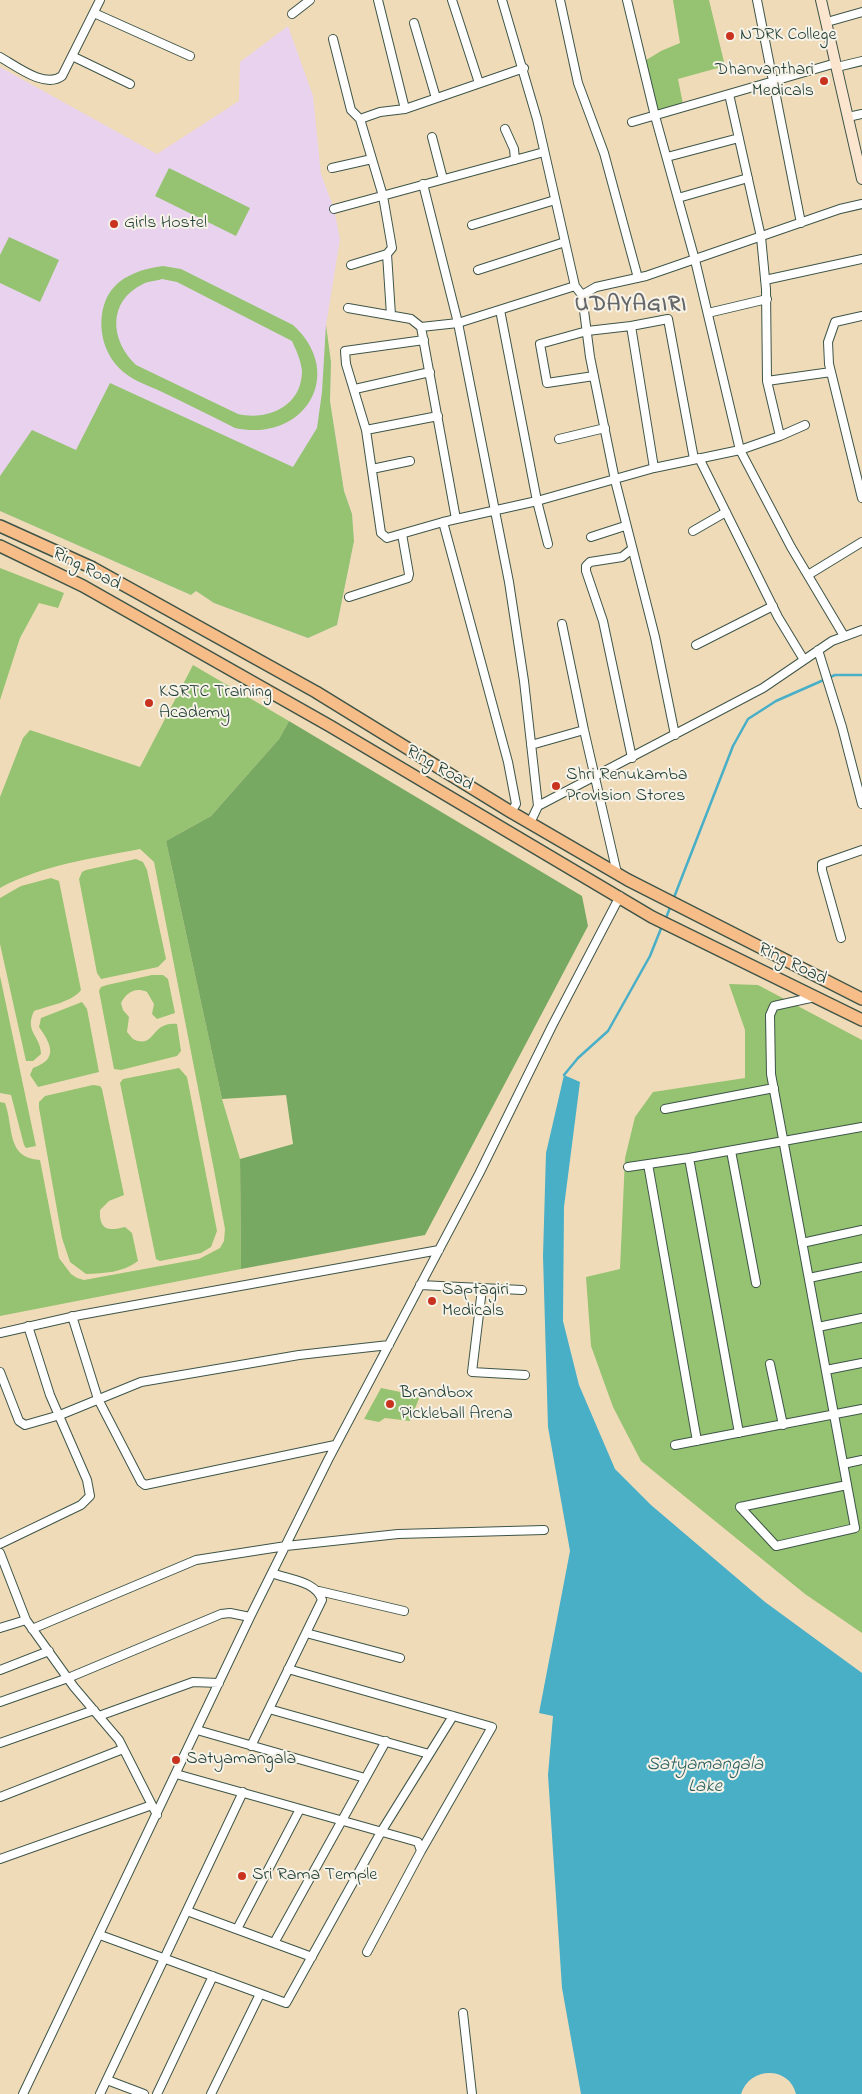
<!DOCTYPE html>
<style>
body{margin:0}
canvas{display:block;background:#f0dbb9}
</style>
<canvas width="862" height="2094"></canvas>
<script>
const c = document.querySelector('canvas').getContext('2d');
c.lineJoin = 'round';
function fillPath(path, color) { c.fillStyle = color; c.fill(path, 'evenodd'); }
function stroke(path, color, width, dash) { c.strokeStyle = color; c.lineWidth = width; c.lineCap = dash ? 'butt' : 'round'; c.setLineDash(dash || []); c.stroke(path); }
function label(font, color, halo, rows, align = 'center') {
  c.font = font + ' "Indie Flower",sans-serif'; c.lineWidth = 4; c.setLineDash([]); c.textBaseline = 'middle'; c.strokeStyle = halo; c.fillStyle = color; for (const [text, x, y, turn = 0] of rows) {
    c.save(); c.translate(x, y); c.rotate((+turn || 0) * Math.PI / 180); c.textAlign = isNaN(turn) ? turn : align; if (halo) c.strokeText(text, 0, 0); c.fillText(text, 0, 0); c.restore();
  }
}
const built = new Path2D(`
 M288 26 313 96 321 174 334 209 340 239 326 325 331 362 330 401 344 491 352 514 354 541 337 625 308 638 214 603 196 591 191 595 0 511V67L157 154 239 101 240 62Z`);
const green = new Path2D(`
 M673 0H709L725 66 678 79 683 104 657 112 643 62 661 51 680 43Z
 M169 168 250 208 236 236 155 196Z
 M9 237 59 260 40 302 0 283V255Z
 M163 266 181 269 293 325C347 374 304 443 235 428 210 415 185 403 160 391 149 386 135 381 126 374 104 358 96 327 105 302 114 278 139 269 163 266ZM162 279 177 282 292 341C296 350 301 360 302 371 302 406 268 421 238 414L136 365C110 341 107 301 143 284 148 281 156 281 162 279Z
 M326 325 331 362 330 401 344 491 352 514 354 541 337 625 308 638 214 603 196 591 191 595 0 511V476L32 430 76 450 110 383 293 467 317 428 322 392Z
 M0 568 64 593 58 608 39 603 20 638 0 700Z
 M193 665 289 721 279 739 211 816 166 841 222 1099 240 1159 241 1269 0 1316V1102L5 1103C14 1128 6 1158 40 1160L59 1258 71 1274 77 1278 84 1280 199 1259 220 1248 224 1241 225 1229 214 1170 154 862 140 849C94 858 42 865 0 888V797L23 738 30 730 140 767Z
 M136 859 143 862 147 870 166 959 158 967 101 979 97 973 79 879 82 872 86 870Z
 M51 878 59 881 81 990C72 1002 48 1006 34 1011 24 1032 41 1036 41 1054L33 1061H26L0 944V898L21 886Z
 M152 975H163L168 979 175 1013 157 1019 152 1014 154 1004 147 992C135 987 127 992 121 1003L123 1010 129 1017 127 1032 133 1039C156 1050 150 1021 177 1024L181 1051 177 1056 121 1070 114 1069 99 991 101 987 107 985Z
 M0 976 36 1146 26 1148 24 1145 11 1095 0 1093Z
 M729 984 758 985 862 1040V1633L805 1594 641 1461 613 1407 591 1346 586 1277 620 1269 625 1158 635 1117 653 1092 745 1078V1030Z
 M82 1002 87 1009 99 1072 38 1087 30 1075 33 1068C59 1059 51 1044 39 1027L41 1018Z
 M179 1068 187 1077 217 1231 211 1247 201 1253 160 1261 156 1259 120 1083 123 1079Z
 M93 1085 100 1086 102 1089 124 1195 109 1201 100 1210C99 1231 109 1231 125 1227L132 1233 138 1261C122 1273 105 1273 86 1274L70 1262 62 1238 39 1108V1102L45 1096Z
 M381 1388 420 1396 410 1421 385 1418 379 1422 364 1419Z`);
const forest = new Path2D(`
 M289 721 582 896 588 926 425 1235 241 1269 240 1159 293 1144 286 1095 222 1099 166 841 211 816 279 739Z`);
const water = new Path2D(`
 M564 1075 580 1082 564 1207 563 1321 579 1385 615 1469 651 1505 765 1602 862 1673V2094H796C789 2065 749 2067 741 2094H581L562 1988 548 1775 553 1716 539 1713 570 1551 548 1427 543 1256 546 1153Z`);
const stream = new Path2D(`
 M673 900 733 746 748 719 776 701 835 675H862
 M666 918 671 905
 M564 1075 578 1058 608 1031 650 956 662 926`);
const street = new Path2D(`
 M378 0 405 109
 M452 0 479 83
 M502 0 537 119 575 286 458 323 509 582 524 681 538 806 530 823
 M560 0 578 83 604 153 638 278
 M627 0 655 116 695 260 740 450 780 436 767 381 766 289 761 237 729 94 836 63
 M757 0 801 223
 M94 13 190 56
 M292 14 310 0
 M827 22 862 12
 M414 23 436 98
 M333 39 351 110 360 119
 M72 56 130 84
 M0 57C16 66 45 89 62 76L100 0
 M837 67 862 61
 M848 117 862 114
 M632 122 729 94
 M505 129 514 149 515 160
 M432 137 443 179
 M667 157 739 138
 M332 168 372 159
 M678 198 748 178
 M334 209 544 152
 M472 225 555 200
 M387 254 391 315
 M351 265 387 254 392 248 383 196 360 119 380 112 405 109 524 68
 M478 270 565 242
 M765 280 862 259
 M575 286 582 295 590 357 615 480 655 637 675 735
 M582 295 596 287 646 276 840 209 862 204
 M348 308 411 319 421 327 456 519
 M500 310 537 501 548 544
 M708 313 767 299
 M862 316 835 322 828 342 829 364 862 498
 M631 326 668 319 694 459
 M421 327 458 323 423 184
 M424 340 345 351 346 364 366 430 381 533 387 538 443 522 508 762 516 804 511 812
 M594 376 547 383 540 344 587 331 631 326 654 468
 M767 381 831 372
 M355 389 430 372
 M366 430 438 416
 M780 436 805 425
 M559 439 605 428
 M699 458 778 617 804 660
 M372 469 410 461
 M443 522 537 501 654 468 740 450 791 547 844 636
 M693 531 726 512
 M591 537 625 526
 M632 549 622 557 590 562 586 566V571L603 621 632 758
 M808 575 862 542
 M349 597 408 578 409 574 402 534
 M562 624 584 730 617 873
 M696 645 773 606
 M818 650 842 727 862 804
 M531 745 584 730
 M538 806 763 688 832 641 862 630
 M841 938 822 870V864L862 850
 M665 1109 774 1088
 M731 1151 756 1283
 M689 1158 739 1433
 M648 1164 697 1441
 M628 1167 689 1158 862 1127
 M802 1243 862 1230
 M809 1278 862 1267
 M420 1285 522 1290
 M482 1289 472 1372 525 1375
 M72 1316 98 1399 141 1482 145 1485 335 1445
 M818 1327 862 1318
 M0 1333 80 1315 439 1250
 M770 1364 783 1425
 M826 1370 862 1363
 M0 1372 19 1421 25 1425 60 1415 141 1382 299 1355 389 1345
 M675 1445 862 1409
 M843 1464 862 1460
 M740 1507 776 1546 855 1528 771 1074 770 1015 774 1006 815 997
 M740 1507 847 1485
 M0 1544 81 1505 90 1496 87 1480 50 1395 28 1326
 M0 1553 26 1620
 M319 1591 404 1611
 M0 1628 26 1620 74 1687 119 1740 157 1815
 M32 1629 196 1560 286 1546 398 1534 544 1530
 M306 1633 400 1658
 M288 1669 492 1727 421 1851
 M0 1670 49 1651
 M0 1702 68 1678 221 1614 230 1613 250 1617
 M269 1709 429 1754
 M99 1716 193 1682 219 1683
 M197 1730 365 1778
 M0 1743 94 1710
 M251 1746 322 1600C316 1581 290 1580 272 1573
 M176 1774 418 1842 421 1851 367 1952
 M0 1797 123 1749
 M0 1859 152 1805
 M187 1911 312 1957
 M237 1929 300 1809
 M100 1935 286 2003 381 1832 453 1716
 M274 1943 386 1741
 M463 2013 472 2094
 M107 2080 144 2094
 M23 2094 250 1617 328 1460 479 1174 552 1026 620 896
 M100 2094 243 1792
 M157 2094 213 1976
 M211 2094 260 1994`);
const secondary = new Path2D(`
 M821 0 862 179`);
const primary = new Path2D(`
 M0 526 93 568 316 692 511 812 628 880 862 999
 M0 546 83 586 330 726 652 917 862 1020`);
const markers = [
 [730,36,5,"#c8321e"],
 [824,81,5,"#c8321e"],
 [114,224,5,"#c8321e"],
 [149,703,5,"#c8321e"],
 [556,786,5,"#c8321e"],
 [432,1301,5,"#c8321e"],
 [390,1404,5,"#c8321e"],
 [176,1760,5,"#c8321e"],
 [242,1876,5,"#c8321e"]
];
const poiNames = [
 ["NDRK College",740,36],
 ["Dhanvanthari",814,71,"right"],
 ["Medicals",814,92,"right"],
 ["Girls Hostel",124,224],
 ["KSRTC Training",159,693],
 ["Academy",159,714],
 ["Shri Renukamba",566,776],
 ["Provision Stores",566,797],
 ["Saptagiri",442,1291],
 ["Medicals",442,1312],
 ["Brandbox",400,1394],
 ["Pickleball Arena",400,1415],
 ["Satyamangala",186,1760],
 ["Sri Rama Temple",252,1876]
];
const streetNames = [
 ["Ring Road",86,570,27],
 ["Ring Road",439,769,30],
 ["Ring Road",792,965,26]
];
const waterNames = [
 ["Satyamangala",705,1766],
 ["Lake",705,1788]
];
const districtNames = [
 ["UDAYAGIRI",631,306]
];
fillPath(built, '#e8d2ee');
fillPath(green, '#95c371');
fillPath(forest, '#78a963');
fillPath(water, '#48afc7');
stroke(stream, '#48afc7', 2.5);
stroke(street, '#3e5548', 10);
stroke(secondary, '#3e5548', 12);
stroke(primary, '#3e5548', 14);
stroke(street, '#fff', 8);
stroke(secondary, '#fce5cf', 10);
stroke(primary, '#f7bd88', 11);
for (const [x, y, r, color] of markers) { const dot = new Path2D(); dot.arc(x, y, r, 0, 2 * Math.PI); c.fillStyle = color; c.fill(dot); stroke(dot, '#f7f3e8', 2); }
label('18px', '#1f3d34', '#f7f3e8', poiNames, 'left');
label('18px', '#1f3d34', '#f7f3e8', streetNames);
label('italic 19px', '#2b5f60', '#f7f3e8', waterNames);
c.letterSpacing = '1px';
label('bold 22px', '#646669', '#f7f3e8', districtNames);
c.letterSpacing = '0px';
</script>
